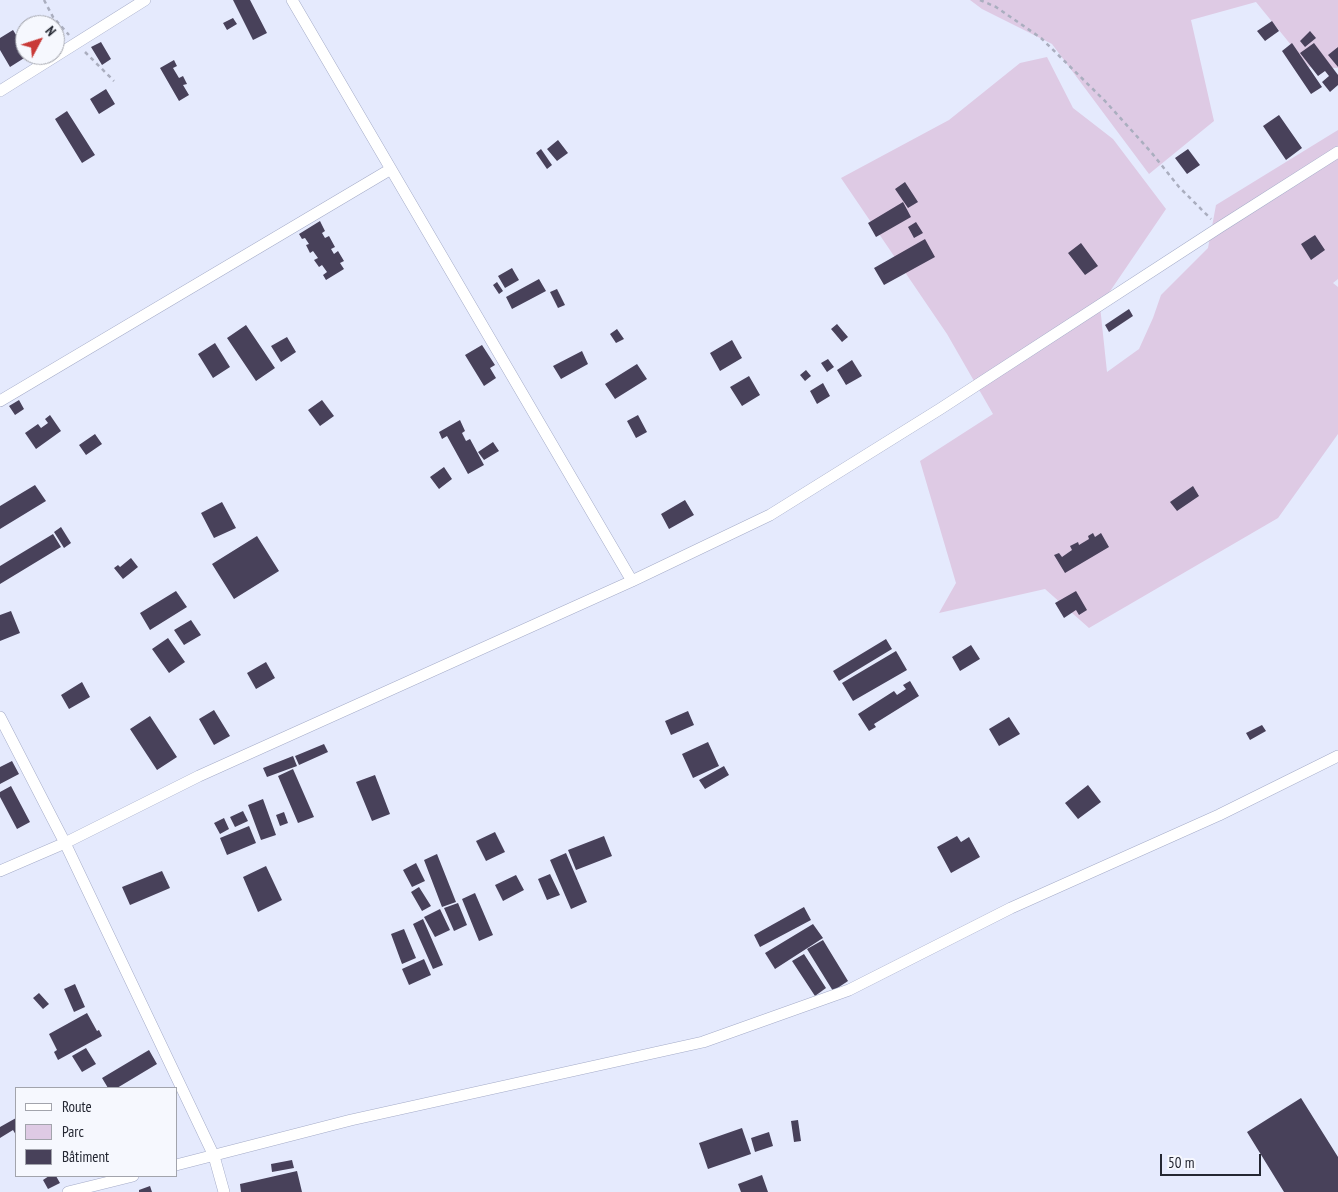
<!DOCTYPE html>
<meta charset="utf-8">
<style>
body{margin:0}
#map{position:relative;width:1338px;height:1192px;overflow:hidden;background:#e5eafd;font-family:"PT Sans Narrow",sans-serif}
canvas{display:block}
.legend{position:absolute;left:15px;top:1087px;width:162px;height:90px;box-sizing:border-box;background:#f6f8fe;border:1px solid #a2a4ac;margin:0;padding:6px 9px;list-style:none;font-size:15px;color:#242732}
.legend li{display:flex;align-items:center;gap:10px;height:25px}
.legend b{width:25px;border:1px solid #a2a4ac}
.north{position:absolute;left:15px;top:15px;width:50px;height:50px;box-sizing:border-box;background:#f6f8fe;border:1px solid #a2a4ac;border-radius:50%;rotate:50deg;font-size:14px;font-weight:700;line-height:20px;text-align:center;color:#242732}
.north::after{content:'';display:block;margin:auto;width:18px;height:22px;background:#c93a38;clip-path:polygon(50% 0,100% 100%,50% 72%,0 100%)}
.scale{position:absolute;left:1160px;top:1154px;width:101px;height:22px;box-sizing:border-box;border:2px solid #242732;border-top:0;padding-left:6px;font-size:15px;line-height:18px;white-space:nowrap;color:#242732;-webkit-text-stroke:4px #f6f8fe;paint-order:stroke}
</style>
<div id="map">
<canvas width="1338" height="1192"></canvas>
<ul class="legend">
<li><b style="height:6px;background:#fff"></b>Route</li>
<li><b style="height:14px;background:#decae4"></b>Parc</li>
<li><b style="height:14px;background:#48415a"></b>Bâtiment</li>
</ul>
<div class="north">N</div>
<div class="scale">50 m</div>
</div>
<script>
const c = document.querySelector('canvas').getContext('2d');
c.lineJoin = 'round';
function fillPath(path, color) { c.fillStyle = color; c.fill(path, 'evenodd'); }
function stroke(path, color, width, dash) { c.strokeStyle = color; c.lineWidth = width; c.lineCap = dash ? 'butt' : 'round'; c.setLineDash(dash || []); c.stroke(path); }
const green = new Path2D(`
 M970 0H1338V68L1309 67 1256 2 1191 20 1214 121 1149 174 1052 44 982 9Z
 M1047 57 1073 108 1113 139 1166 209 1100 306 1107 372 1139 349 1153 318 1161 295 1208 248 1216 205 1338 130V279L1333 283 1338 287V434L1278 518 1089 628 1045 589 939 613 956 583 920 461 993 414 947 334 841 178 949 120 1020 63Z`);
const building = new Path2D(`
 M233 0H250L267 33 253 40Z
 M233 18 237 24 227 30 223 23Z
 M1272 21 1279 31 1265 41 1257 31Z
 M13 30 25 49V55H29L10 67 0 50V38Z
 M1310 31 1316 38 1305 47 1300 41Z
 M101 42 111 59 102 65 91 47Z
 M1292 43 1322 87 1311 94 1282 51Z
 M1314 43 1338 75V85L1330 92 1322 82 1329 76 1325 71 1318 76 1300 53Z
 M1338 47V67L1328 55Z
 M174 60 177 66 173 68 179 78 183 76 187 84 183 85 189 95 179 101 160 68Z
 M106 89 115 104 99 114 90 99Z
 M67 111 95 155 82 163 55 119Z
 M1279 115 1302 148 1286 160 1263 126Z
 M558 140 568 153 557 161 547 149Z
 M541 149 552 165 547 169 536 153Z
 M1188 149 1200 165 1187 174 1175 158Z
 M905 182 918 202 908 208 895 189Z
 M903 202 911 217 876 237 868 223Z
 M320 221 325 231 322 233 325 238 329 236 335 247 331 249 334 254 338 251 344 261 340 263 344 269 326 280 323 275 327 272 322 265 319 267 314 260 318 258 313 251 310 253 306 245 309 244 305 238 302 239 299 234Z
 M916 222 923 233 914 238 908 227Z
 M1315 235 1325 250 1311 260 1301 244Z
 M925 239 935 257 884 285 874 268Z
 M1081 243 1098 266 1085 275 1068 253Z
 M512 268 519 280 505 288 498 276Z
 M539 279 546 291 512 309 506 297Z
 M497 282 503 291 499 294 493 285Z
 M557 289 565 305 558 308 550 292Z
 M1129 309 1133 316 1109 332 1105 325Z
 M837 324 848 337 842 342 831 329Z
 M246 325 275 368 256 381 227 338Z
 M617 329 624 339 616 343 610 334Z
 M287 337 296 352 281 362 271 346Z
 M732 340 742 358 720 371 710 353Z
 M215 343 230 367 213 378 198 354Z
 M482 345 495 365 490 368 496 378 484 386 465 355Z
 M582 351 588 364 561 379 553 366Z
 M828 359 834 367 827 372 821 363Z
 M852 360 862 376 846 385 837 370Z
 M637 364 647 379 615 399 605 384Z
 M806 370 811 376 805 381 800 375Z
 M749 376 760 395 742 406 730 387Z
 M823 383 830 396 817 404 810 391Z
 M19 400 24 409 15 415 9 406Z
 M322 400 334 416 320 426 308 410Z
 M50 415 61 431 36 449 25 433 38 424 41 428 48 423 45 419Z
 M638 415 647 432 636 438 627 421Z
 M460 420 465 431 462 433 466 441 470 439 484 465 468 474 447 436 442 439 439 432Z
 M95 434 102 444 86 455 79 445Z
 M493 442 499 451 484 460 478 452Z
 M444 467 452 479 439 489 430 477Z
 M35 485 46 501 0 529V506Z
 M1193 486 1199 496 1177 511 1170 502Z
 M685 500 694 515 669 529 661 514Z
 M222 502 236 528 214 538 201 513Z
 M61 527 71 543 64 548 54 532Z
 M1093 533 1095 537 1101 533 1109 547 1065 573 1054 555 1059 553 1062 557 1072 550 1070 546 1078 542 1079 545 1089 539 1088 536Z
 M53 534 61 547 0 584V566Z
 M257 536 279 571 234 599 212 564Z
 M131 558 138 567 123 579 114 568 118 565 120 567Z
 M176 591 187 607 150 630 140 613Z
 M1076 591 1087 610 1079 615 1076 610 1064 618 1055 603Z
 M11 611 20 633 0 641V615Z
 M191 620 201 635 184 645 174 630Z
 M168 638 185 662 169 673 152 649Z
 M886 639 892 649 839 681 833 671Z
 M971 645 980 659 960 671 952 657Z
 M896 651 907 670 853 701 842 683Z
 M266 662 275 678 256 689 247 673Z
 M910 681 919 696 874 724 876 727 869 731 858 714 894 691 897 695 906 689 903 685Z
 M82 682 90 697 69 709 61 695Z
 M214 710 230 736 214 745 199 719Z
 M688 711 694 725 671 735 665 721Z
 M150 716 177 757 157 770 130 729Z
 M1009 717 1020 734 999 746 989 729Z
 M1262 725 1266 731 1250 740 1246 733Z
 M708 742 719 766 693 778 682 754Z
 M324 744 328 752 299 765 295 756Z
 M293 756 297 766 267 777 263 768Z
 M12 761 19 774 0 784V767Z
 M724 766 729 775 705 789 699 780Z
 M293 769 314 817 298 823 278 776Z
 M375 775 390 814 372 821 356 782Z
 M1088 785 1101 802 1078 819 1065 803Z
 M11 786 30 822 17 829 0 797V792Z
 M263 799 276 835 261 840 248 805Z
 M243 811 248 821 235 827 230 817Z
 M284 812 288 823 280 826 276 815Z
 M224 818 229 829 220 834 214 823Z
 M249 826 256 843 227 855 220 838Z
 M495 832 505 852 486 861 476 841Z
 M604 836 612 856 576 870 568 850Z
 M957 836 961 842 969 837 980 857 951 873 937 847Z
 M566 853 587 902 571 909 550 860Z
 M437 854 456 902 442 907 424 860Z
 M416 863 425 881 412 887 403 870Z
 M266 866 282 900 258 912 243 877Z
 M162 871 170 888 130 905 122 887Z
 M550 874 560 895 547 900 538 879Z
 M516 875 524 890 503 901 495 885Z
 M419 887 431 906 422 911 411 892Z
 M475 893 493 935 479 941 462 899Z
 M458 903 467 925 454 931 444 908Z
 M804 907 811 920 760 947 754 935Z
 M440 909 450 930 435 937 424 917Z
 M423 919 443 965 433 969 413 924Z
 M813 924 823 938 775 969 765 953Z
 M404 929 416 958 402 964 391 934Z
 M823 940 848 981 833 991 807 949Z
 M804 954 826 988 815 996 792 961Z
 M424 959 431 975 409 985 402 969Z
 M75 984 85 1007 74 1012 64 989Z
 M39 993 49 1004 43 1009 33 998Z
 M87 1013 97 1031 99 1030 102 1036 58 1060 54 1052 57 1050 49 1034Z
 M86 1048 96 1064 82 1072 72 1056Z
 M149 1050 157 1064 117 1088H108L102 1078Z
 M1301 1098 1338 1157V1192H1284L1247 1132Z
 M16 1118V1135L13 1130 0 1138V1127Z
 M798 1120 801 1141 794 1142 791 1121Z
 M742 1128 751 1154 708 1169 699 1143Z
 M769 1132 773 1146 755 1152 751 1138Z
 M292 1160 294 1168 272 1172 271 1164Z
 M297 1171 302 1192H241L240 1184Z
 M762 1175 768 1192H741L738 1184Z
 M49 1176H56L60 1183 48 1189 43 1180Z
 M150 1186 152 1192H139V1190Z`);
const path = new Path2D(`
 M44 0 53 17 69 35
 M980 0 996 7 1041 38 1105 101 1151 152 1179 187 1211 219
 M85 52 114 81`);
const minor = new Path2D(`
 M292 0 632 581
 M0 91 145 0
 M0 401 391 169
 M0 717 65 843 214 1156 224 1192
 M0 871 65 843 199 776 632 581 770 515 940 409 1220 227 1338 152
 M176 1165 351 1120 703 1042 849 990 1011 908 1219 815 1338 756
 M68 1192 133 1176`);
fillPath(green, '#decae4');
fillPath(building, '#48415a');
stroke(minor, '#a4abc8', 12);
stroke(path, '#aaaebf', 2.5, [4, 4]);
stroke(minor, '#fff', 11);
</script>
